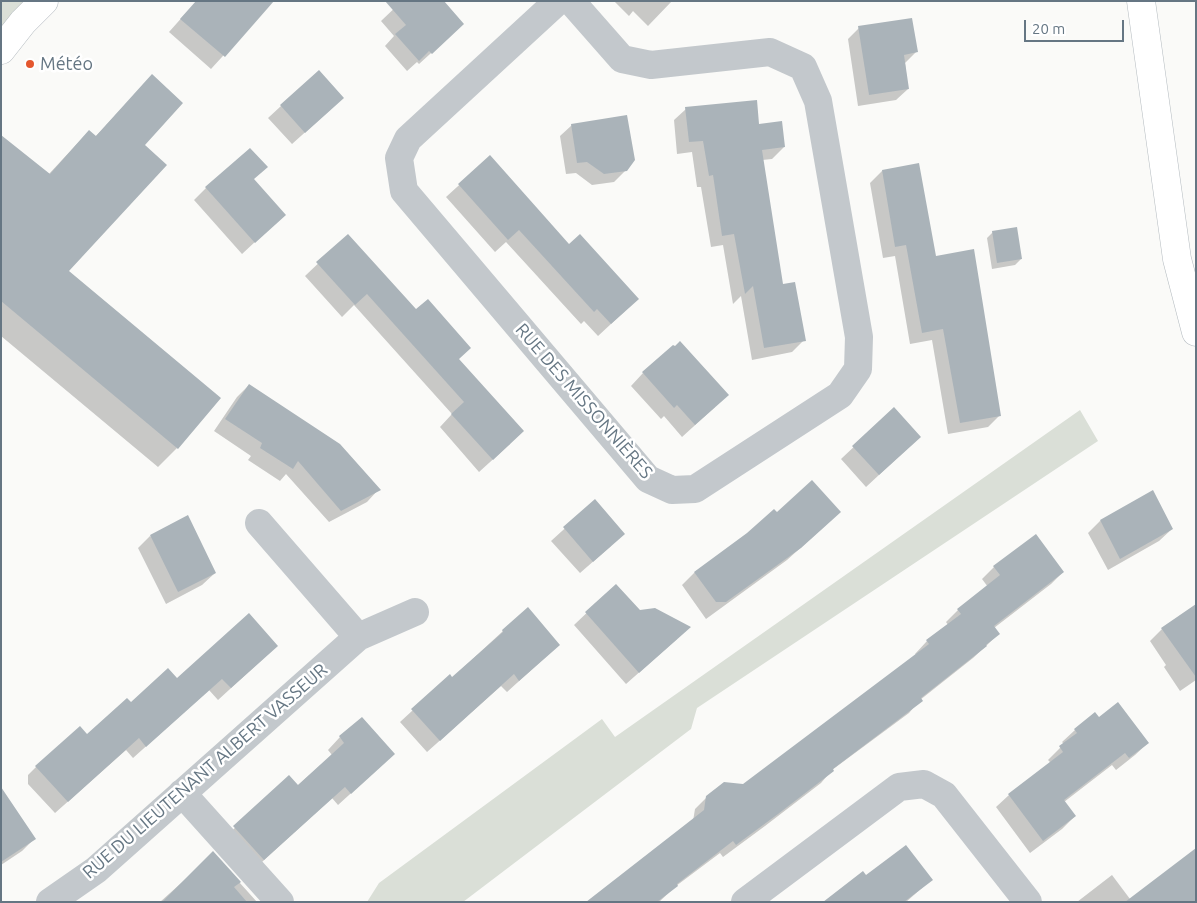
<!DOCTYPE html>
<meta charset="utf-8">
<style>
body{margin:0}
#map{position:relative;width:1197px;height:903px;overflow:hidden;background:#fafaf8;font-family:Ubuntu,sans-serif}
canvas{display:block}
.frame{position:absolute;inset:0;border:2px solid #657683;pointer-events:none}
.scale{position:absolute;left:1024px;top:20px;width:100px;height:22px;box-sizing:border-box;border:2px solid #657683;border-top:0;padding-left:6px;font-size:15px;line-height:18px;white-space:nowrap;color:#657683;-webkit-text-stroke:4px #fff;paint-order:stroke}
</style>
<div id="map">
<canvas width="1197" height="903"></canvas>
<div class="frame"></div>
<div class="scale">20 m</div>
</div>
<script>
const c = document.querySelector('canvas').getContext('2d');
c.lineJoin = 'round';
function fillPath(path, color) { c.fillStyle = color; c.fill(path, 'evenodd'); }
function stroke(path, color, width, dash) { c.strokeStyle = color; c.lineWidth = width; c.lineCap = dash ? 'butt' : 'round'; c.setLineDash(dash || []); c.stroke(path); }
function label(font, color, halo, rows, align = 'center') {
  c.font = font + ' Ubuntu,sans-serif'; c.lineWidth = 5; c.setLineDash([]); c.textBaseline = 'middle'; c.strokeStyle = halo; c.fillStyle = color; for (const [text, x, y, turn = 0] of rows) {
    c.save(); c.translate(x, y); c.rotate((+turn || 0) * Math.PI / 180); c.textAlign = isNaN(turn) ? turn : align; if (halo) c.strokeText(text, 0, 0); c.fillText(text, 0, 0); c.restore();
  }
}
const green = new Path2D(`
 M1 1H37L1 41Z
 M1080 410 1098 441 697 708 691 729 463 902H367L379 883 602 719 615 737Z`);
const shadow = new Path2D(`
 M402 1 451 35 419 64 417 62 407 71 385 46 394 36 381 21Z
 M614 1H672L648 26 633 11 629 16Z
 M264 11 211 69 169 32 185 14Z
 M859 28 916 52 905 63 908 89 896 100 858 106 848 39Z
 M319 71 330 110 292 144 268 118Z
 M152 76 143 146 67 272 177 448 158 467 1 336V137L48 175 89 131 95 137Z
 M686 109 758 125 784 147 772 159 762 160 782 285 804 340 792 352 752 360 741 296 733 304 723 245 711 247 701 187H697L692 152 677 154 674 120Z
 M572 125 626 170 614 182 592 185 576 173 566 174 560 136Z
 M490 157 625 311 598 336 584 321 581 324 506 242 495 252 446 197Z
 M918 165 934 257 1000 415 988 427 948 434 932 340 910 344 895 256 883 258 870 183 882 171Z
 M253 180 284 215 242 254 194 200 206 188Z
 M993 232 1021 259 1015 265 992 269 987 238Z
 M348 235 458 359 510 444 479 472 440 427 452 414 354 305 342 317 305 276Z
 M643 373 715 407 682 437 664 416 661 419 631 386Z
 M249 385 379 489 367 502 329 522 286 474 280 481 248 460 251 456 214 431 237 397Z
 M894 409 907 449 866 487 841 459Z
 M595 501 611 546 580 573 551 541Z
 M777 514 827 524 787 560 706 619 682 585 694 573Z
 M1100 521 1172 529 1159 541 1108 570 1088 533Z
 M150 536 215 573 202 585 166 604 138 548Z
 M994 567 1063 572 1051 584 994 628 998 634 986 646 973 658 920 700 909 713 832 770 821 783 765 826 723 857 720 853 676 886 659 902H589L693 821 695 809 707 797 744 785 916 655 915 654 927 641 948 625 946 622 958 610 988 587 982 579Z
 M616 585 639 611 677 639 626 684 574 625Z
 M1196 612V680L1180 691 1164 667 1166 665 1150 641 1162 629Z
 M503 631 559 645 507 692 501 686 427 752 400 722 450 676 452 678Z
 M264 658 218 700 209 690 133 758 126 750 55 813 28 784V775L41 762 87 736 131 704Z
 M1099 719 1148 743 1135 755 1116 770 1112 765 1064 802 1075 816 1062 829 1030 853 996 807 1009 795 1051 763 1048 760 1064 744 1062 742 1075 730Z
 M340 737 381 766 338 805 332 798 251 872 222 840 289 777 297 786 332 755 328 750Z
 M1 812 34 839 22 851 1 865Z
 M213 853 257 902H160L189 876Z
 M1112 875 1130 899 1196 902H1077Z
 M865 877 931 880 906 902H824Z`);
const building = new Path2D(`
 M196 1H274L225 57 180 19Z
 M385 1H444L464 24 432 54 429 51 419 61 395 34 406 25Z
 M912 18 918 52 904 55 909 89 869 95 858 26Z
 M319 70 344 98 305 133 280 105Z
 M152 74 183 103 145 145 167 165 69 271 221 398 178 449 1 301V135L50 174 89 130 96 136Z
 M757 100 759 124 782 121 785 147 762 150 783 284 795 282 806 341 764 348 753 286 745 294 734 234 722 236 713 175 709 176 703 141 689 142 685 107Z
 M627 115 635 160 627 171 604 174 587 162 577 163 571 124Z
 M250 148 268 167 254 179 286 215 255 243 205 187Z
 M490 155 569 244 580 234 639 299 611 324 597 309 594 312 519 230 508 240 458 184Z
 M919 163 936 256 974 249 1001 416 960 423 943 329 922 333 906 245 895 247 882 170Z
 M1017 227 1022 259 997 263 992 231Z
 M348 234 416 309 428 299 471 348 459 359 524 431 493 460 451 414 464 402 367 294 355 305 316 262Z
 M680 341 729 395 695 425 677 405 674 408 642 372 673 345 675 346Z
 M249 384 340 444 381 490 341 511 298 461 293 469 260 448 262 443 225 419Z
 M894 407 921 437 879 475 852 446Z
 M812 480 841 512 801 548 726 602H716L694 572 747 533 774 509 777 512Z
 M1153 490 1173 529 1120 559 1100 520Z
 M595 499 625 534 593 562 563 527Z
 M188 515 216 573 178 592 150 535Z
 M1036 534 1064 572 994 626 1000 634 986 645 987 646 921 698 923 701 833 769 834 771 778 814 736 845 733 841 677 884 678 886 657 902H586L704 810 706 796 724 782 743 784 929 644 926 640 961 614 957 609 1000 575 993 566Z
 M616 584 640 610 655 608 691 627 639 673 585 612Z
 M1196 604V677L1161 628Z
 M528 607 560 645 519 681 514 674 440 741 411 709 450 674 452 677 503 632 502 630Z
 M249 613 278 646 231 688 222 679 146 747 139 738 68 802 35 766 80 726 87 734 127 698 131 702 168 668 177 678Z
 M1118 702 1149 743 1129 758 1125 753 1064 800 1076 816 1043 841 1008 794 1063 752 1059 746 1077 733 1074 729 1095 712 1099 717Z
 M362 717 395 754 351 794 345 787 264 860 233 826 289 775 298 785 344 743 339 736Z
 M1 787 36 839 1 862Z
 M906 845 933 880 904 902H823L863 871 866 875Z
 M1196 848V902H1125Z
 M213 851 241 882 234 887 247 902H162Z`);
const street = new Path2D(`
 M558 1 408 139 399 158 404 191 648 479 672 490 695 489 840 395 858 369 859 337 818 101 803 67 770 52 651 65 622 59 571 1
 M259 523 358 637
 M182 793 280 902
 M50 902 96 870 358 637 415 612
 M745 902 899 787 924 784 944 795 1028 902`);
const secondary = new Path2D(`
 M1141 1 1177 259 1196 332
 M1 50 23 22 44 1`);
const markers = [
 [30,64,5,"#e4572e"]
];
const poiNames = [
 ["Météo",40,64]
];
const streetNames = [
 ["RUE DES MISSONNIÈRES",584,401,49],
 ["RUE DU LIEUTENANT ALBERT VASSEUR",205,771,-41]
];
fillPath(green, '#dadfd7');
fillPath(shadow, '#0003');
fillPath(building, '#aab3b9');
stroke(secondary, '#b3babf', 29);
stroke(street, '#c3c8cc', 28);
stroke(secondary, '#fff', 28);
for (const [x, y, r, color] of markers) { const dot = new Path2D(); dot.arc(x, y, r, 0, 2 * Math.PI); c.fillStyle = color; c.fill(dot); stroke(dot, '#fff', 2); }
label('18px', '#657683', '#fff', poiNames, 'left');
label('18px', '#657683', '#fff', streetNames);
</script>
